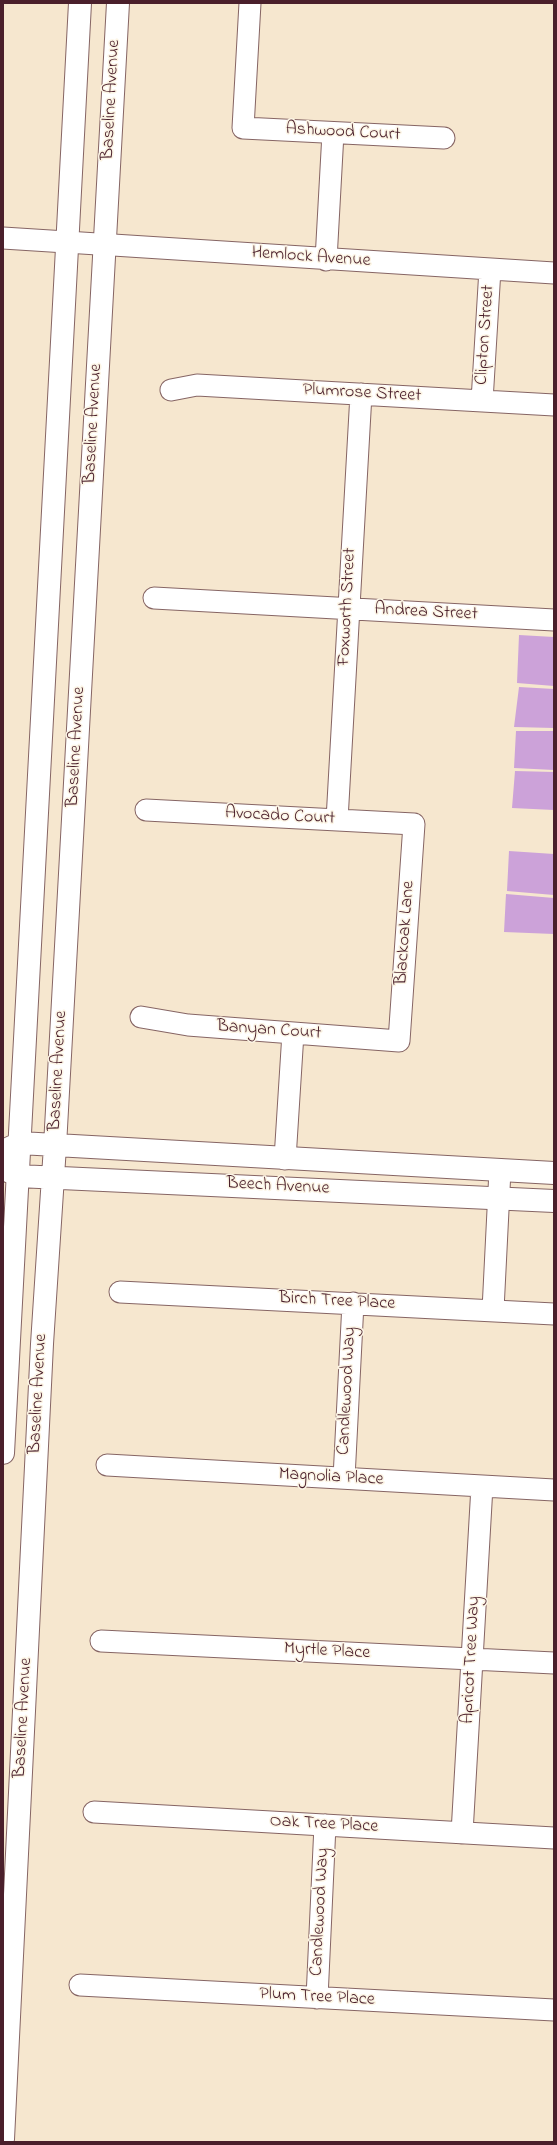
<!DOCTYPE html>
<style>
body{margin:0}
#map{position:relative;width:557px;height:2145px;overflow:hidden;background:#f6e7cf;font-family:"Indie Flower",sans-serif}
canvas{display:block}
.frame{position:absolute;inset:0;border:4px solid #4a1f2b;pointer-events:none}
</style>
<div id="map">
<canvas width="557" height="2145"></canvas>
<div class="frame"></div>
</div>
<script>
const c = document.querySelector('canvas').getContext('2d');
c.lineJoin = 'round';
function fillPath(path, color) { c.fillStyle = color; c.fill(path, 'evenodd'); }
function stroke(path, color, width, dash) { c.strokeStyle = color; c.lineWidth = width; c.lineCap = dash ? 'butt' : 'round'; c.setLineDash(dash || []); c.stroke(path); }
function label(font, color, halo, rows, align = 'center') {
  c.font = font + ' "Indie Flower",sans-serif'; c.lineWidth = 3; c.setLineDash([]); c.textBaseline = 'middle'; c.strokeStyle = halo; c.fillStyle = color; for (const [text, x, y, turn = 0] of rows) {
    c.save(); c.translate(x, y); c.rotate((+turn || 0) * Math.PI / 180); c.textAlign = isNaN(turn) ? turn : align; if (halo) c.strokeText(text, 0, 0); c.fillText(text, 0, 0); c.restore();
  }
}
const building = new Path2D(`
 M519 635 554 637V686L517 683Z
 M519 687 554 689V728L514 727Z
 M516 731H554V770L514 768Z
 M515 771 554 772V810L512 808Z
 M509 851 554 854V895L507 891Z
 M506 894 554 898V934L504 932Z`);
const minor = new Path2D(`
 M250 3 243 128 444 138
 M3 238 554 273
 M326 260 333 133
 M171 390 197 385 554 405
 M482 401 490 269
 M154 598 554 620
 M337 820 361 394
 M141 1017 188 1025 399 1041 414 824 146 810
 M285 1159 293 1033
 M120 1292 554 1314
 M493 1310 500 1170
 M107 1465 554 1490
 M344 1478 353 1303
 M101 1641 554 1663
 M94 1812 554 1838
 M462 1833 482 1486
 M80 1985 554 2010
 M317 1998 325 1825`);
const major = new Path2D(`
 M3 1151 20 1143 554 1173
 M6 1170 18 1176 554 1201
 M3 1453 80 3
 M3 2139 42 1344 55 1146 118 3`);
const streetNames = [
 ["Baseline Avenue",112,100,-87],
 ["Ashwood Court",343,133,3],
 ["Hemlock Avenue",311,258,4],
 ["Clipton Street",486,335,-86],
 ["Plumrose Street",362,394,3],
 ["Baseline Avenue",94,424,-87],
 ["Foxworth Street",348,607,-87],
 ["Andrea Street",426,613,3],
 ["Baseline Avenue",77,747,-87],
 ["Avocado Court",280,817,3],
 ["Blackoak Lane",406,933,-86],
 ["Banyan Court",269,1031,4],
 ["Baseline Avenue",59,1071,-87],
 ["Beech Avenue",278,1187,3],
 ["Birch Tree Place",337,1302,3],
 ["Candlewood Way",348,1391,-87],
 ["Baseline Avenue",39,1394,-87],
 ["Magnolia Place",331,1478,3],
 ["Myrtle Place",327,1652,3],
 ["Apricot Tree Way",472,1660,-87],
 ["Baseline Avenue",24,1718,-87],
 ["Oak Tree Place",324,1825,3],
 ["Candlewood Way",321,1912,-87],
 ["Plum Tree Place",317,1998,3]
];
fillPath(building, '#cca2d9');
stroke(minor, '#866564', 23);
stroke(major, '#866564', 24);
stroke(minor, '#fff', 21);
stroke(major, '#fff', 22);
label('18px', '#4a1f2b', '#fcf5e5', streetNames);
</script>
